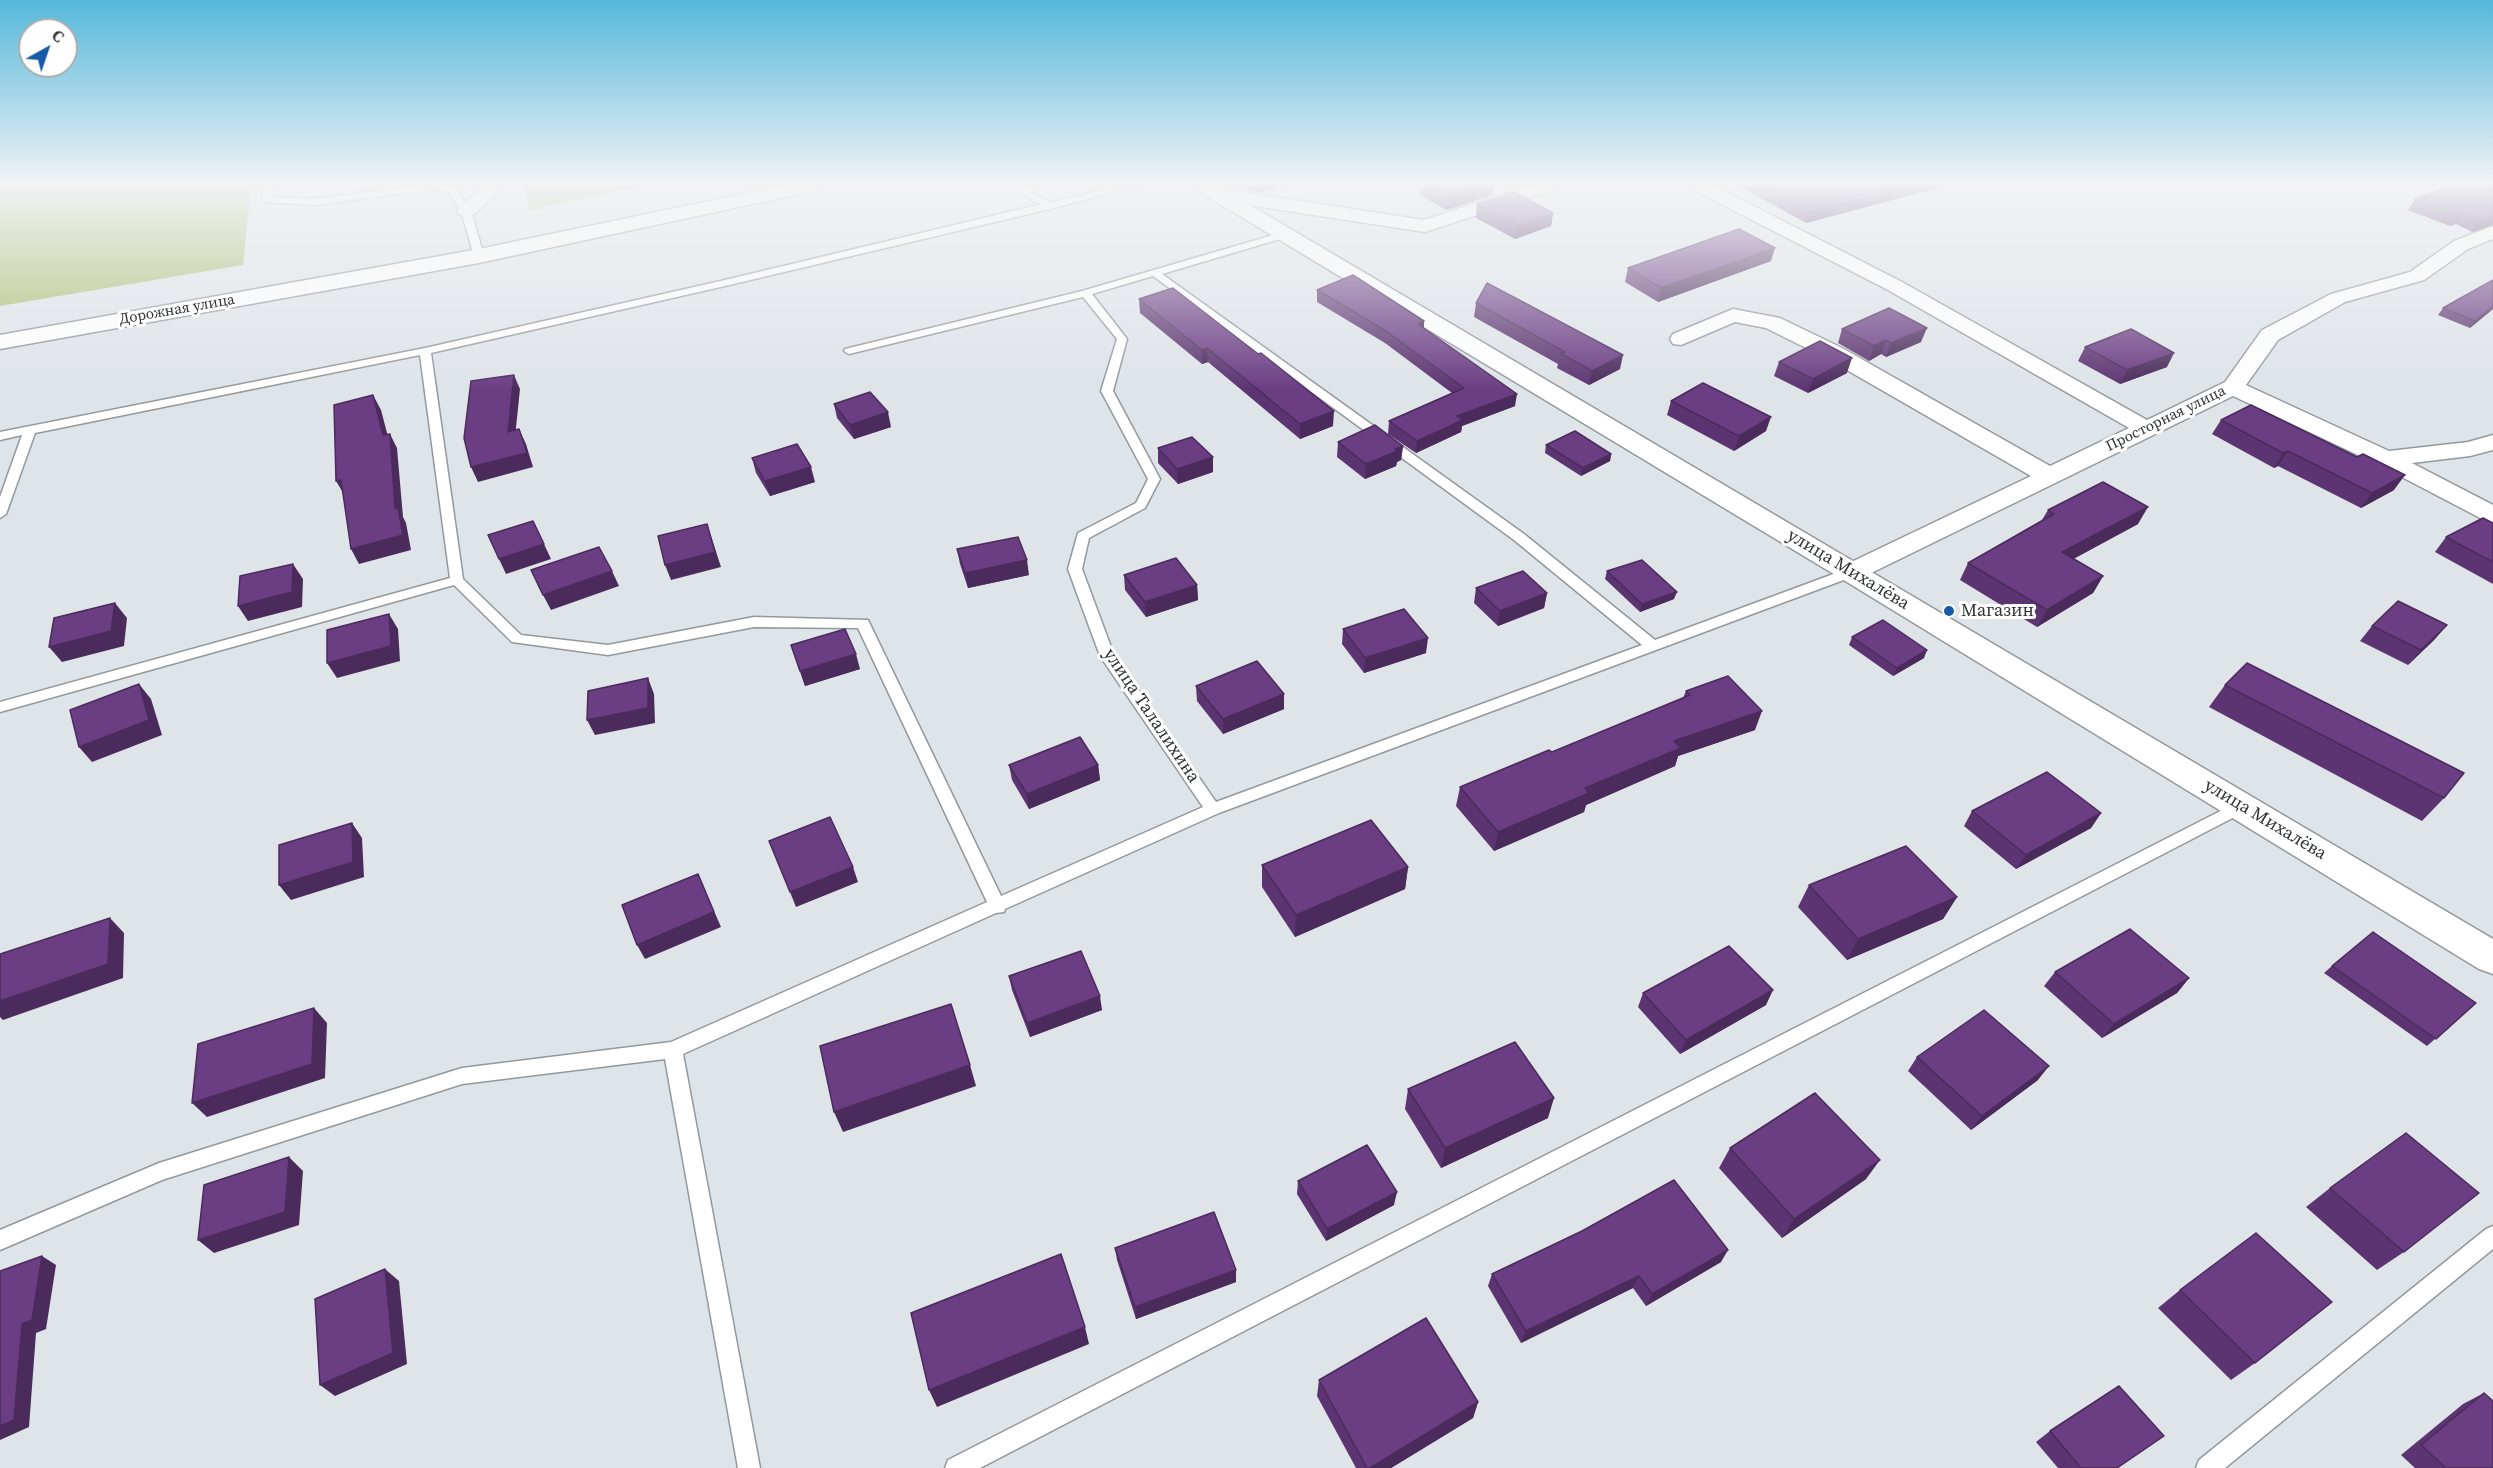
<!DOCTYPE html>
<html>
<head>
<meta charset="utf-8">
<style>
	body { margin:0 }
	#map { position:relative; width:2493px; height:1468px; overflow:hidden; background:#dfe4e9; font-family:"Source Serif 4",serif }
	canvas { display:block }
	.north { position:absolute; left:18px; top:18px; width:60px; height:60px; box-sizing:border-box; background:#fff; border:2px solid #acadae; border-radius:50%; rotate:40deg; font-size:16px; font-weight:700; line-height:24px; text-align:center; color:#303234 }
	.north::after { content:''; display:block; margin:auto; width:21px; height:27px; background:#185aaa; clip-path:polygon(50% 0,100% 100%,50% 72%,0 100%) }
</style>
</head>
<body>
<div id="map">
<canvas width="2493" height="1468"></canvas>
<div class="north">С</div>
</div>
<script>
const ctx = document.querySelector('canvas').getContext('2d');
ctx.lineJoin = 'round';
function paint(path, color) { ctx.fillStyle = color; ctx.fill(path, 'evenodd'); }
const poly = rows => new Path2D(rows.map(r => 'M' + r).join(''));
function strokePath(path, color, width, dash) { ctx.strokeStyle = color; ctx.lineWidth = width; ctx.lineCap = dash ? 'butt' : 'round'; ctx.setLineDash(dash || []); ctx.stroke(path); }
function write(font, color, halo, rows, align = 'center') {
  ctx.font = font + ' "Source Serif 4",serif'; ctx.lineWidth = 6; ctx.setLineDash([]); ctx.textBaseline = 'middle'; ctx.strokeStyle = halo; ctx.fillStyle = color; for (const [text, x, y, turn = 0] of rows) {
    ctx.save(); ctx.translate(x, y); ctx.rotate((+turn || 0) * Math.PI / 180); ctx.textAlign = isNaN(turn) ? turn : align; if (halo) ctx.strokeText(text, 0, 0); ctx.fillText(text, 0, 0); ctx.restore();
  }
}
const green = poly([
	[0,185,251,185,243,265,0,306],
	[523,185,647,185,530,210]
]);
const service = poly([
	[262,185,272,185,271,197,315,199,412,186,454,185,471,211,484,256,479,259,474,256,461,211,449,192,433,190,412,192,315,205,263,202,262,185],
	[1027,185,1037,185,1032,191,1039,197,1053,202,1123,185,1139,185,1054,208,725,286,431,353,463,579,521,635,608,645,754,617,868,620,1001,896,1203,807,1100,656,1068,569,1078,533,1136,503,1148,479,1101,391,1117,339,1083,297,849,354,844,351,845,349,1082,291,1287,231,1290,232,1290,236,1162,274,1524,534,1655,640,1847,569,1857,569,1859,572,1857,575,1219,813,1005,909,1004,912,996,913,683,1054,760,1468,738,1468,665,1059,462,1084,162,1180,0,1250,0,1230,159,1163,462,1068,671,1042,987,902,858,628,754,627,608,655,512,642,454,585,0,712,0,702,450,578,420,355,35,433,6,514,0,518,0,497,22,435,0,440,0,432,425,348,725,280,1042,204,1033,201,1024,193,1022,191,1027,185],
	[1153,276,1514,540,1642,645,1216,802,1114,655,1082,569,1089,538,1145,508,1160,479,1113,391,1127,339,1092,294,1153,276],
	[2242,800,2248,802,2250,806,2248,810,980,1468,945,1468,948,1460,2242,800],
	[2493,1226,2493,1249,2225,1468,2196,1468,2199,1460,2486,1229,2493,1226]
]);
const minor = poly([
	[486,185,506,185,473,215,459,215,457,211,459,207,486,185],
	[1531,185,1558,185,1556,189,1425,232,1222,201,1215,199,1213,195,1215,191,1222,189,1424,220,1531,185],
	[1690,185,1713,185,1902,282,2147,420,2225,382,2262,330,2331,294,2410,272,2454,241,2493,226,2493,239,2468,249,2424,280,2345,302,2278,340,2246,385,2389,451,2468,442,2493,435,2493,450,2470,456,2412,463,2493,505,2493,523,2484,520,2377,464,2233,396,1861,578,1852,580,1843,578,1839,572,1843,566,2031,476,1826,358,1766,328,1735,322,1681,345,1673,344,1670,339,1673,334,1733,309,1780,318,1842,348,2050,466,2129,428,1888,290,1692,189,1690,185]
]);
const tertiary = poly([
	[1192,185,1216,185,2493,939,2493,974,2479,969,1842,579,1195,189,1192,185]
]);
const trunk = poly([
	[786,185,823,185,820,189,813,191,479,263,0,349,0,335,479,249,786,185]
]);
const wall = poly([
	[1244,185,1287,185,1287,186,1259,192,1251,191],
	[1421,185,1494,185,1493,195,1446,210,1420,195],
	[1737,185,1959,185,1953,187,1949,185,1806,223],
	[2493,185,2493,225,2472,232,2456,224,2450,226,2408,210,2415,199],
	[1477,204,1553,213,1551,226,1515,239,1476,218],
	[1771,261,1658,302,1625,282,1628,268],
	[1317,290,1424,321,1424,328,1515,406,1462,426,1461,432,1416,453,1388,434,1389,421,1452,393,1385,343,1317,302],
	[1139,299,1258,354,1333,426,1300,439,1208,362,1202,364,1140,313],
	[1476,303,1620,369,1589,385,1557,368,1558,364,1474,317],
	[2443,308,2493,309,2470,328,2438,315],
	[1842,329,1921,342,1886,357,1881,354,1869,361,1838,343],
	[2085,347,2167,367,2120,384,2078,361],
	[1779,362,1847,373,1808,393,1774,376],
	[1671,401,1766,431,1734,451,1667,415],
	[834,404,891,427,854,439,837,418],
	[2221,420,2394,490,2361,508,2278,466,2274,468,2212,434],
	[1338,442,1403,446,1401,460,1397,462,1396,466,1365,479,1337,457],
	[1546,445,1611,454,1610,461,1581,476,1545,453],
	[1158,448,1213,472,1178,484,1158,463],
	[752,458,815,482,770,496,756,473],
	[2048,510,2138,524,2073,559,2103,576,2093,593,2037,627,1960,580,1968,563,2042,520],
	[2493,523,2493,584,2435,552,2446,537],
	[957,549,1029,575,968,588,960,564],
	[1607,571,1674,599,1640,612,1605,579],
	[1124,575,1197,585,1198,600,1146,617,1125,590],
	[1476,588,1547,593,1544,608,1498,626,1474,603],
	[2447,625,2434,640,2408,665,2360,641,2372,626],
	[1343,629,1426,653,1364,673,1342,644],
	[1852,637,1924,658,1893,676,1849,645],
	[791,645,860,669,805,686],
	[2225,685,2444,798,2422,821,2209,707],
	[1196,686,1284,694,1284,709,1223,734,1197,701],
	[1686,691,1755,730,1678,756,1675,766,1586,805,1584,812,1494,851,1456,806,1460,787,1552,752,1683,698],
	[1009,765,1098,765,1100,780,1029,809,1012,780],
	[1972,811,2101,813,2091,828,2016,869,1964,826],
	[1262,865,1408,867,1405,889,1295,937,1262,887],
	[1809,885,1957,897,1943,919,1847,960,1798,907],
	[2332,966,2476,1003,2427,1046,2324,973],
	[2055,972,2189,978,2177,993,2102,1038,2044,986],
	[1009,976,1102,1010,1030,1037,1012,990],
	[1643,993,1766,1005,1680,1054,1638,1007],
	[1917,1057,2038,1080,1971,1130,1908,1071],
	[1408,1089,1548,1118,1441,1168,1405,1109],
	[1730,1148,1866,1179,1782,1238,1719,1168],
	[1298,1181,1394,1205,1326,1241,1297,1194],
	[2330,1188,2404,1252,2377,1270,2306,1207],
	[1115,1248,1236,1270,1236,1282,1136,1319,1117,1260],
	[1721,1262,1646,1306,1633,1288,1521,1343,1488,1286,1492,1274],
	[2180,1290,2255,1363,2231,1380,2158,1308],
	[1319,1380,1478,1402,1473,1418,1391,1468,1356,1468,1317,1396],
	[2484,1393,2493,1468,2415,1468,2401,1455,2463,1404],
	[2050,1431,2117,1468,2058,1468,2036,1442]
]);
const shadedWall = poly([
	[1259,185,1287,185,1287,186,1259,192],
	[1485,185,1494,185,1493,195,1446,210,1448,197],
	[1913,185,1949,185,1806,223,1810,212],
	[1553,213,1551,226,1515,239,1517,226],
	[2463,213,2456,224,2450,226,2457,216],
	[2493,216,2493,225,2472,232,2480,221],
	[1775,248,1771,261,1658,302,1661,288],
	[2493,306,2493,309,2470,328,2475,321],
	[1424,321,1423,333,1418,324],
	[1927,328,1921,342,1886,357,1891,343],
	[1886,340,1881,354,1869,361,1874,346],
	[1207,348,1208,362,1202,364,1202,350],
	[2174,353,2167,367,2120,384,2127,370],
	[1623,355,1620,369,1589,385,1592,371],
	[1852,358,1847,373,1808,393,1813,379],
	[514,375,520,389,514,447,508,432],
	[1517,394,1515,406,1462,426,1461,432,1416,453,1417,441,1457,416],
	[373,395,381,410,391,448,390,434,397,448,403,517,406,523,411,550,359,564,351,549,383,435],
	[1334,411,1333,426,1300,439,1300,424],
	[888,412,891,427,854,439,850,425],
	[1771,417,1766,431,1734,451,1739,436],
	[519,429,526,444,533,467,478,482,471,467],
	[1403,446,1401,460,1397,462,1396,466,1365,479,1366,464],
	[2288,451,2278,466,2274,468,2283,453],
	[1611,454,1610,461,1581,476,1583,468],
	[1213,457,1213,472,1178,484,1177,469],
	[811,467,815,482,770,496,765,481],
	[2405,475,2394,490,2361,508,2372,493],
	[341,480,345,496,336,481],
	[2148,507,2138,524,2053,570,2062,552],
	[707,524,721,567,671,580,665,565],
	[544,544,551,559,506,574,499,559],
	[1027,560,1029,575,968,588,965,573],
	[293,564,303,579,302,607,248,621,238,606],
	[612,571,619,586,551,610,543,595],
	[2103,576,2093,593,2037,627,2047,610],
	[1197,585,1198,600,1146,617,1145,602],
	[1677,592,1674,599,1640,612,1642,604],
	[1547,593,1544,608,1498,626,1500,611],
	[115,603,127,618,124,646,62,662,49,647],
	[389,614,398,629,400,661,337,678,327,663],
	[2447,625,2434,640,2408,665,2421,650],
	[1428,638,1426,653,1364,673,1365,658],
	[1927,650,1924,658,1893,676,1897,668],
	[856,654,860,669,805,686,800,671],
	[648,678,654,694,655,723,595,735,587,720],
	[139,684,151,699,162,735,92,762,79,747],
	[1284,694,1284,709,1223,734,1223,719],
	[1762,711,1755,730,1678,756,1675,766,1586,805,1584,812,1494,851,1498,832,1674,741],
	[1098,765,1100,780,1029,809,1027,794],
	[2101,813,2091,828,2016,869,2026,855],
	[352,823,362,838,364,877,291,900,279,885],
	[853,867,858,882,796,907,790,892],
	[1408,867,1405,889,1295,937,1296,915],
	[698,874,721,927,645,959,637,945],
	[1957,897,1943,919,1847,960,1858,939],
	[110,918,124,933,123,978,3,1020,0,1017,0,1001],
	[2189,978,2177,993,2102,1038,2114,1024],
	[1773,990,1766,1005,1680,1054,1686,1040],
	[1100,996,1102,1010,1030,1037,1027,1023],
	[314,1008,327,1023,325,1078,207,1117,192,1103],
	[970,1065,976,1086,843,1132,834,1112],
	[2049,1066,2038,1080,1971,1130,1982,1116],
	[1554,1098,1548,1118,1441,1168,1445,1148],
	[289,1157,303,1171,299,1225,214,1253,198,1240],
	[1880,1160,1866,1179,1782,1238,1794,1219],
	[1397,1192,1394,1205,1326,1241,1327,1229],
	[1728,1250,1721,1262,1646,1306,1652,1294],
	[42,1256,56,1265,46,1329,36,1333,29,1427,0,1440,0,1426,22,1324],
	[385,1269,399,1281,407,1364,335,1396,320,1385],
	[1236,1270,1236,1282,1136,1319,1135,1307],
	[1639,1276,1633,1288,1521,1343,1526,1331],
	[1085,1327,1089,1344,937,1407,929,1390],
	[1478,1402,1473,1418,1391,1468,1370,1468]
]);
const building = poly([
	[1426,185,1485,185,1448,197,1426,185],
	[1759,185,1913,185,1810,212,1759,185],
	[2454,185,2493,185,2493,216,2480,221,2463,213,2457,216,2415,199,2454,185],
	[1514,192,1553,213,1517,226,1477,204,1514,192],
	[1739,229,1775,248,1661,288,1628,268,1739,229],
	[1353,275,1424,321,1418,324,1517,394,1457,416,1463,420,1417,441,1389,421,1464,388,1386,331,1317,290,1353,275],
	[2493,280,2493,306,2475,321,2443,308,2493,280],
	[1487,283,1623,355,1592,371,1560,353,1565,352,1476,303,1487,283],
	[1173,288,1258,354,1261,353,1334,411,1300,424,1207,348,1202,350,1139,299,1173,288],
	[1889,308,1927,328,1891,343,1886,340,1874,346,1842,329,1889,308],
	[2131,329,2174,353,2127,370,2085,347,2131,329],
	[1820,341,1852,358,1813,379,1779,362,1820,341],
	[514,375,508,432,519,429,527,453,471,467,464,438,471,381,514,375],
	[1703,383,1771,417,1739,436,1671,401,1703,383],
	[870,392,888,412,850,425,834,404,870,392],
	[373,395,383,435,390,434,395,508,398,508,403,535,351,549,341,480,336,481,334,405,373,395],
	[2251,405,2357,457,2363,454,2405,475,2372,493,2288,451,2283,453,2221,420,2251,405],
	[1375,425,1403,446,1395,449,1398,451,1366,464,1338,442,1375,425],
	[1575,431,1611,454,1583,468,1546,445,1575,431],
	[1192,437,1213,457,1177,469,1158,448,1192,437],
	[797,444,811,467,765,481,752,458,797,444],
	[2103,482,2148,507,2062,552,2103,576,2047,610,1968,563,2054,514,2048,510,2103,482],
	[2483,518,2493,523,2493,562,2446,537,2483,518],
	[533,521,544,544,499,559,488,535,533,521],
	[707,524,715,552,665,565,658,536,707,524],
	[1018,537,1027,560,965,573,957,549,1018,537],
	[599,547,612,571,543,595,531,570,599,547],
	[1176,558,1197,585,1145,602,1124,575,1176,558],
	[1642,560,1677,592,1642,604,1607,571,1642,560],
	[293,564,292,592,238,606,240,576,293,564],
	[1523,571,1547,593,1500,611,1476,588,1523,571],
	[2398,601,2447,625,2421,650,2372,626,2398,601],
	[115,603,111,631,49,647,54,618,115,603],
	[1404,609,1428,638,1365,658,1343,629,1404,609],
	[389,614,391,646,327,663,327,630,389,614],
	[1883,620,1927,650,1897,668,1852,637,1883,620],
	[845,629,856,654,800,671,791,645,845,629],
	[1257,661,1284,694,1223,719,1196,686,1257,661],
	[2247,663,2464,773,2444,798,2225,685,2247,663],
	[1728,676,1762,711,1674,741,1681,748,1585,788,1589,793,1498,832,1460,787,1549,750,1552,752,1690,695,1686,691,1728,676],
	[648,678,648,708,587,720,588,691,648,678],
	[139,684,149,720,79,747,70,710,139,684],
	[1080,737,1098,765,1027,794,1009,765,1080,737],
	[2047,772,2101,813,2026,855,1972,811,2047,772],
	[830,817,853,867,790,892,769,841,830,817],
	[1371,820,1408,867,1296,915,1262,865,1371,820],
	[352,823,353,862,279,885,279,845,352,823],
	[1906,846,1957,897,1858,939,1809,885,1906,846],
	[698,874,714,912,637,945,622,905,698,874],
	[110,918,108,964,0,1001,0,954,110,918],
	[2130,929,2189,978,2114,1024,2055,972,2130,929],
	[2373,932,2476,1003,2436,1039,2332,966,2373,932],
	[1729,946,1773,990,1686,1040,1643,993,1729,946],
	[1081,951,1100,996,1027,1023,1009,976,1081,951],
	[951,1004,970,1065,834,1112,820,1046,951,1004],
	[314,1008,312,1064,192,1103,198,1044,314,1008],
	[1984,1010,2049,1066,1982,1116,1917,1057,1984,1010],
	[1515,1042,1554,1098,1445,1148,1408,1089,1515,1042],
	[1815,1093,1880,1160,1794,1219,1730,1148,1815,1093],
	[2406,1133,2479,1193,2404,1252,2330,1188,2406,1133],
	[1367,1145,1397,1192,1327,1229,1298,1181,1367,1145],
	[289,1157,285,1212,198,1240,204,1185,289,1157],
	[1674,1180,1728,1250,1652,1294,1639,1276,1526,1331,1492,1274,1582,1231,1674,1180],
	[1214,1212,1236,1270,1135,1307,1115,1248,1214,1212],
	[2256,1233,2332,1302,2255,1363,2180,1290,2256,1233],
	[1061,1254,1085,1327,929,1390,911,1313,1061,1254],
	[42,1256,32,1320,22,1324,14,1420,0,1426,0,1271,42,1256],
	[385,1269,393,1353,320,1385,315,1299,385,1269],
	[1426,1318,1478,1402,1370,1468,1367,1468,1319,1380,1426,1318],
	[2119,1386,2164,1436,2117,1468,2081,1468,2050,1431,2119,1386],
	[2484,1393,2493,1401,2493,1468,2446,1468,2421,1445,2484,1393]
]);
const markers = [
	[1949,611,6,"#185aaa"]
];
const farStreetnames = [
	["Дорожная улица",177,310,-10],
	["Просторная улица",2166,419,-26]
];
const streetNames = [
	["улица Михалёва",1848,570,31],
	["улица Талалихина",1151,716,56],
	["улица Михалёва",2265,820,31]
];
const poiNames = [
	["Магазин",1961,611]
];
paint(green, '#aabc6f');
strokePath(service, '#93989d', 3);
strokePath(minor, '#93989d', 3);
strokePath(tertiary, '#93989d', 3);
strokePath(trunk, '#93989d', 3);
paint(service, '#fff');
paint(minor, '#fff');
paint(tertiary, '#fff');
paint(trunk, '#fff');
paint(wall, '#5c3471');
paint(shadedWall, '#4b2b5c');
paint(building, '#6b3d83');
strokePath(building, '#4b2b5c', 1.5);
const sky = ctx.createLinearGradient(0, 0, 0, 390);
sky.addColorStop(0, '#55b8db');
sky.addColorStop(0.47, '#f1f3f5');
sky.addColorStop(1, '#f1f3f500');
ctx.fillStyle = sky;
ctx.fillRect(0, 0, 2493, 390);
for (const [x, y, r, color] of markers) { const dot = new Path2D(); dot.arc(x, y, r, 0, 2 * Math.PI); ctx.fillStyle = color; ctx.fill(dot); strokePath(dot, '#fff', 2); }
write('15px', '#303234', '#fff', farStreetnames);
write('18px', '#303234', '#fff', streetNames);
write('18px', '#303234', '#fff', poiNames, 'left');
</script>
</body>
</html>
